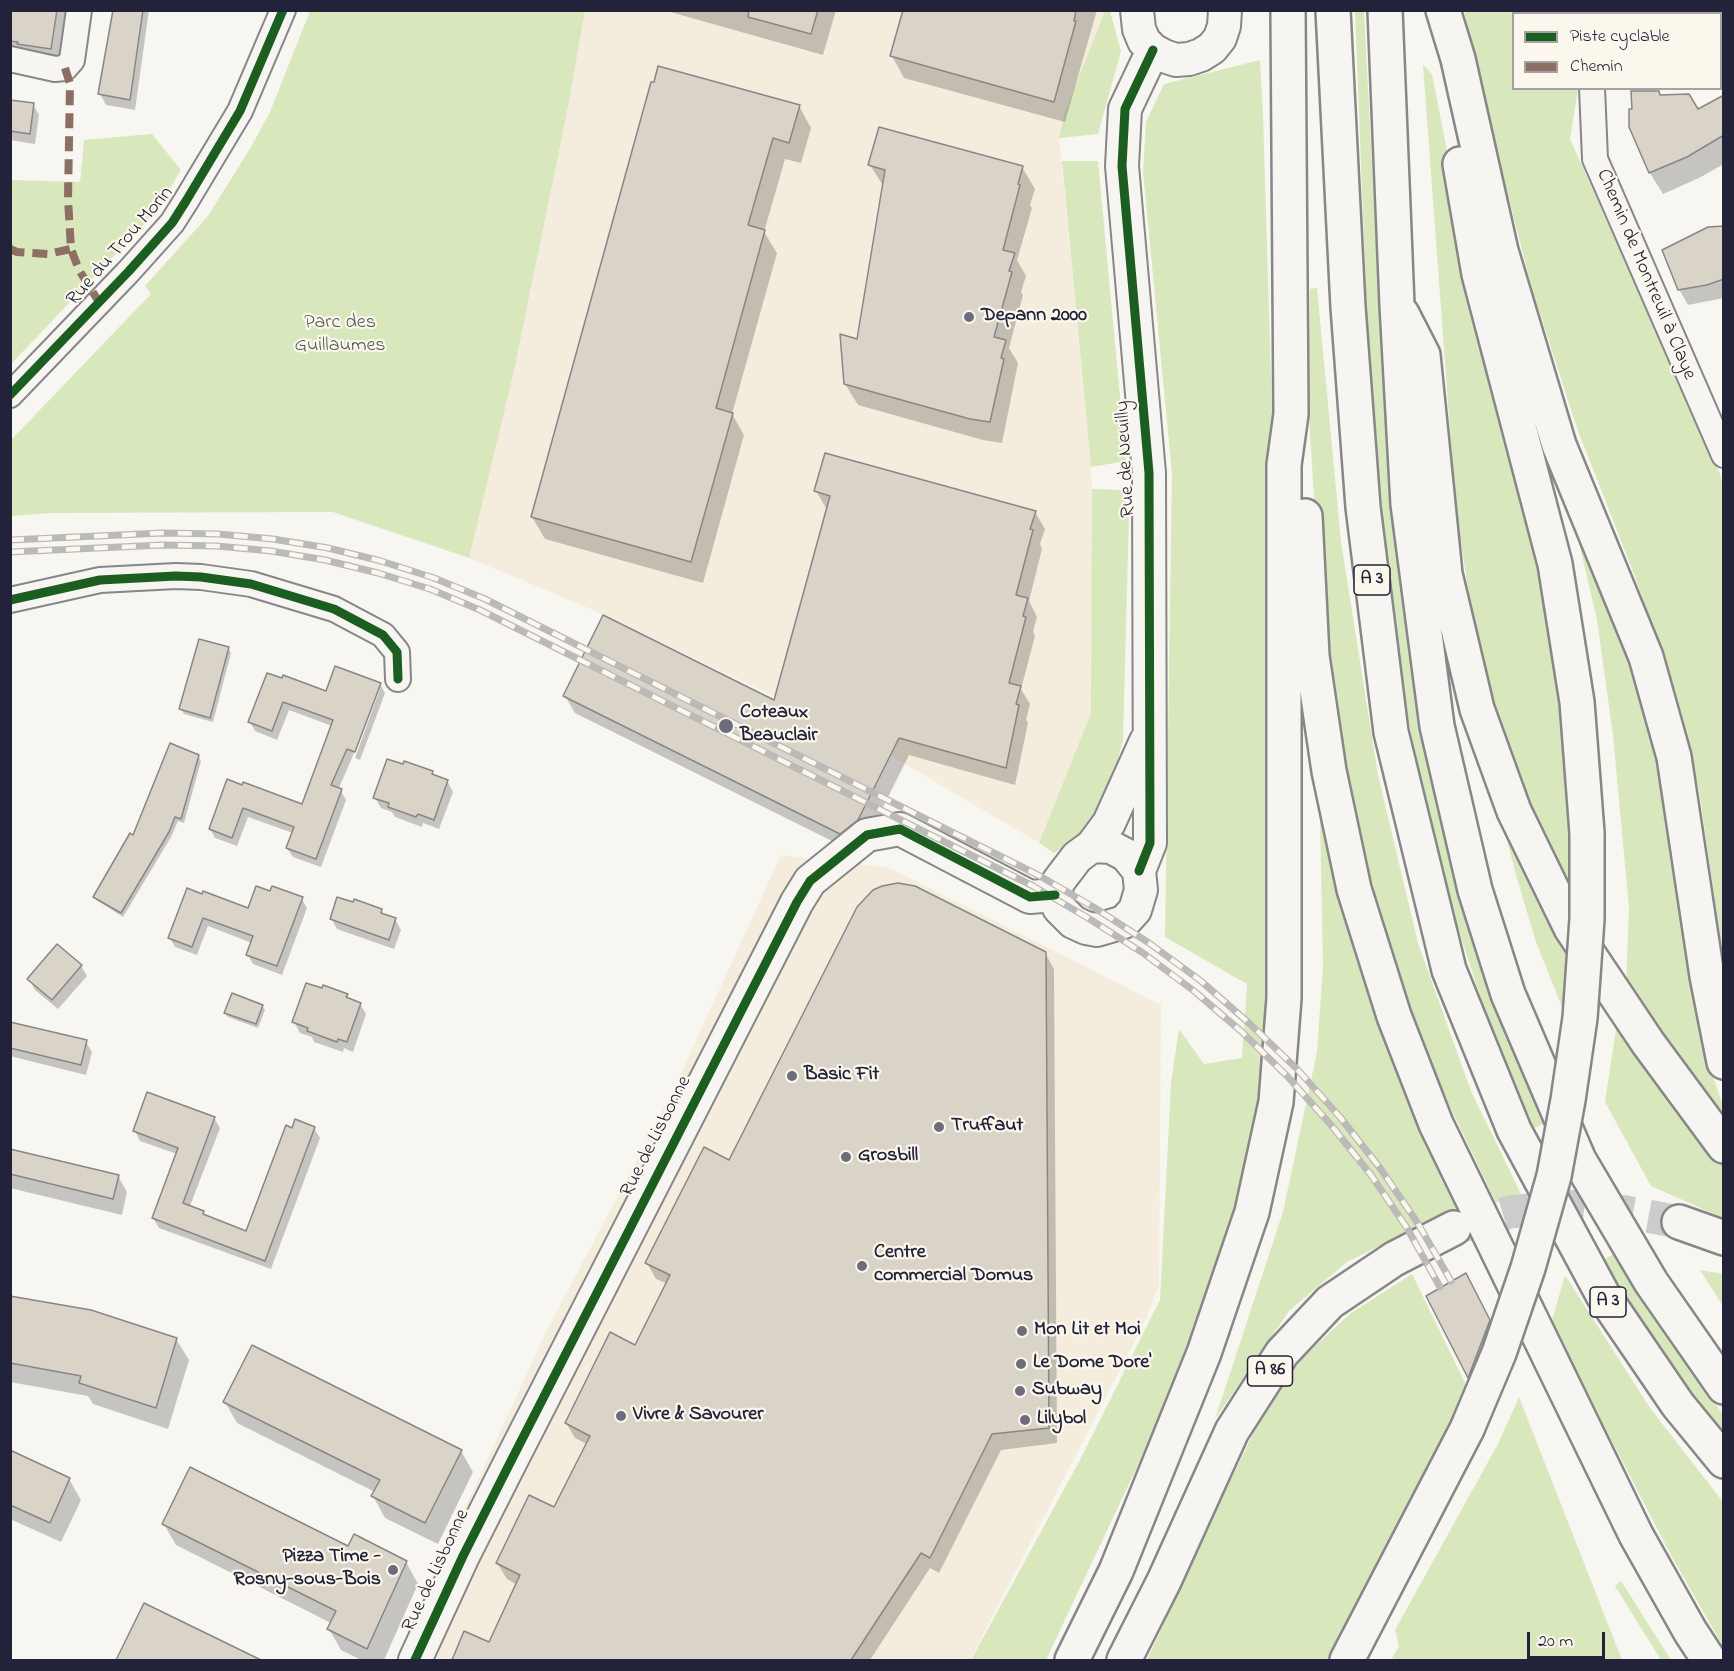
<!DOCTYPE html>
<html>
<head>
<meta charset="utf-8">
<style>
	body { margin:0 }
	#map { position:relative; width:1734px; height:1671px; overflow:hidden; background:#f8f6f0; font-family:"Indie Flower",sans-serif }
	canvas { display:block }
	.frame { position:absolute; inset:0; border:12px solid #22223b; pointer-events:none }
	.legend { position:absolute; left:1512px; top:12px; width:210px; height:78px; box-sizing:border-box; background:#fbf7ec; border:2px solid #a4a2a5; margin:0; padding:8px 10px; list-style:none; font-size:18px; color:#22223b }
	.legend li { display:flex; align-items:center; gap:12px; height:30px }
	.legend b { width:30px; border:2px solid #a4a2a5 }
	.scale { position:absolute; left:1527px; top:1632px; width:78px; height:27px; box-sizing:border-box; border:3px solid #22223b; border-top:0; padding-left:8px; font-size:18px; line-height:21px; white-space:nowrap; color:#22223b; -webkit-text-stroke:4px #fbf7ec; paint-order:stroke }
</style>
</head>
<body>
<div id="map">
<canvas width="1734" height="1671"></canvas>
<div class="frame"></div>
<ul class="legend">
<li><b style="height:8px;background:#1b5e20"></b>Piste cyclable</li>
<li><b style="height:8px;background:#8d6e63"></b>Chemin</li>
</ul>
<div class="scale">20 m</div>
</div>
<script>
const ctx = document.querySelector('canvas').getContext('2d');
ctx.lineJoin = 'round';
function paint(path, color) { ctx.fillStyle = color; ctx.fill(path, 'evenodd'); }
const poly = rows => new Path2D(rows.map(r => 'M' + r).join(''));
function strokePath(path, color, width, dash) { ctx.strokeStyle = color; ctx.lineWidth = width; ctx.lineCap = dash ? 'butt' : 'round'; ctx.setLineDash(dash || []); ctx.stroke(path); }
function write(font, color, halo, rows, align = 'center') {
  ctx.font = font + ' "Indie Flower",sans-serif'; ctx.lineWidth = 4.5; ctx.setLineDash([]); ctx.textBaseline = 'middle'; ctx.strokeStyle = halo; ctx.fillStyle = color; for (const [text, x, y, turn = 0] of rows) {
    ctx.save(); ctx.translate(x, y); ctx.rotate((+turn || 0) * Math.PI / 180); ctx.textAlign = isNaN(turn) ? turn : align; if (halo) ctx.strokeText(text, 0, 0); ctx.fillText(text, 0, 0); ctx.restore();
  }
}
const built = poly([
	[585,11,1105,11,1064,114,1059,138,1091,467,1093,509,1091,713,1039,843,856,735,586,607,469,558,567,112],
	[781,855,890,868,1161,1005,1159,1284,1146,1319,970,1660,395,1660,547,1330,672,1093]
]);
const green = poly([
	[310,11,585,11,567,112,513,375,469,558,333,512,51,513,11,516,11,440,151,294,145,286,208,216,251,147,270,112],
	[1105,11,1110,11,1121,51,1098,134,1059,138,1064,114],
	[1355,11,1364,11,1385,413,1393,524,1422,739,1457,888,1478,956,1511,1048,1546,1123,1534,1128,1484,1008,1440,872,1405,703,1384,531,1368,341],
	[1464,11,1590,11,1590,14,1514,14,1514,88,1578,89,1570,139,1720,474,1723,486,1723,957,1699,790,1675,691,1636,579,1578,431,1532,289,1482,93],
	[1260,60,1263,116,1273,445,1275,1018,1252,1169,1199,1324,1152,1435,1046,1660,971,1660,1080,1460,1160,1300,1171,1083,1179,1029,1204,1064,1242,1058,1247,984,1165,937,1172,474,1143,172,1146,122,1164,84],
	[1423,65,1432,74,1478,310,1544,565,1569,698,1574,903,1547,847,1503,736,1471,607,1456,511],
	[152,134,181,170,156,212,11,364,11,180,80,182,84,140],
	[1062,161,1098,161,1126,461,1091,467],
	[1317,288,1341,542,1378,775,1418,943,1471,1091,1521,1194,1496,1203,1424,1052,1375,898,1350,792,1318,563,1309,416,1310,289],
	[1092,489,1122,490,1129,514,1123,740,1107,801,1091,829,1054,853,1039,843,1091,713],
	[1567,491,1640,670,1664,779,1709,1064,1723,1106,1723,1121,1626,988,1629,908,1613,735,1597,620],
	[1494,792,1574,950,1570,1027,1536,942,1518,882],
	[1320,816,1339,894,1382,1034,1456,1208,1347,1262,1289,1311,1215,1419,1283,1212,1317,1052,1323,966],
	[1618,1016,1723,1159,1723,1218,1651,1186,1605,1102],
	[1614,1254,1657,1323,1703,1388,1723,1414,1723,1435,1670,1364,1603,1260],
	[1700,1270,1723,1274,1723,1306],
	[1412,1274,1469,1391,1334,1660,1147,1660,1220,1502,1266,1407,1302,1358,1351,1313],
	[1565,1275,1650,1408,1723,1502,1723,1646,1673,1559,1551,1324],
	[1519,1397,1622,1660,1391,1660,1399,1646,1395,1630,1498,1444],
	[1621,1581,1671,1660,1661,1660,1615,1586]
]);
const shadow = poly([
	[12,10,71,10,62,69,20,60,10,45],
	[114,10,149,10,135,110,106,105,100,94],
	[663,10,836,10,823,55],
	[923,10,1097,10,1065,122,904,78,892,56],
	[652,83,799,106,811,128,801,163,785,159,764,232,777,253,732,414,744,435,703,583,545,539,532,517],
	[1658,92,1661,96,1698,111,1724,97,1724,164,1699,178,1663,194,1650,173,1631,127],
	[10,102,33,104,39,115,35,144,10,140],
	[870,165,1022,167,1035,189,1030,205,1032,208,1017,260,1026,276,1021,292,1023,295,1009,348,1018,363,1002,443,983,440,858,405,845,384,858,341,884,187],
	[1724,228,1724,298,1688,305,1679,289],
	[816,491,1035,512,1045,529,1040,544,1042,549,1029,601,1037,617,1033,632,1035,636,1021,689,1030,704,1026,720,1028,723,1015,785,909,755,868,837,850,850,575,713,565,696,775,702,828,509,826,508],
	[228,648,231,653,213,722,184,714,181,709],
	[268,675,327,693,380,684,385,693,360,760,355,758,380,689,377,689,352,758,338,790,341,791,346,800,321,867,293,857,287,848,293,833,248,817,237,846,215,838,210,829,228,781,303,806,332,726,289,710,277,740,255,731,250,722],
	[198,756,201,761,184,823,178,821,171,837,123,917,98,901,95,897,134,837],
	[404,766,432,773,435,777,447,781,453,792,439,829,423,823,422,827,395,817,392,812,381,808,375,798],
	[202,896,249,910,302,899,307,908,282,975,253,964,248,955,252,943,208,926,197,955,175,947,170,938],
	[381,910,384,915,395,919,401,930,394,949,337,929,331,918],
	[1045,953,1054,969,1057,1443,1001,1450,939,1573,930,1568,870,1660,454,1660,465,1633,490,1644,517,1585,507,1579,497,1563,555,1509,587,1444,575,1438,566,1423,636,1347,668,1284,656,1279,647,1263,730,1162],
	[81,966,87,976,58,1009,35,990,29,979],
	[347,995,349,1000,360,1004,366,1014,353,1052,344,1048,343,1052,314,1042,312,1037,300,1033,294,1022],
	[262,1006,265,1010,258,1028,228,1017,225,1013],
	[10,1023,86,1042,92,1052,86,1075,10,1056],
	[214,1118,220,1128,190,1206,203,1213,205,1217,247,1233,293,1130,314,1128,320,1138,271,1269,159,1228,153,1218,177,1154,140,1141,135,1131],
	[10,1151,118,1176,127,1192,122,1215,10,1188],
	[1465,1275,1492,1326,1471,1380,1428,1296],
	[10,1297,176,1339,189,1360,168,1429,93,1404,88,1396,10,1382],
	[225,1402,461,1451,473,1472,438,1544,385,1518,373,1496,375,1492,237,1423],
	[10,1452,69,1479,81,1500,61,1542,10,1519],
	[164,1524,349,1548,406,1562,418,1584,384,1660,361,1660,341,1650,329,1629,331,1623,176,1545],
	[145,1605,257,1660,119,1660]
]);
const building = poly([
	[10,10,57,10,51,49,17,44,18,42,10,41,10,10],
	[113,10,143,10,130,100,98,94,113,10],
	[749,10,818,10,811,34,748,17,749,10],
	[903,10,1076,10,1074,21,1076,21,1054,102,890,56,903,10],
	[658,66,800,105,789,143,773,138,748,225,765,230,716,408,733,413,691,562,531,517,651,82,654,82,658,66],
	[1631,91,1659,91,1660,95,1689,94,1698,109,1724,95,1724,135,1687,157,1649,173,1629,127,1629,109,1632,109,1631,91],
	[10,100,34,103,30,134,10,131,10,100],
	[879,127,1023,166,1018,184,1020,185,1003,250,1015,253,1009,271,1012,272,994,337,1006,340,1001,358,1004,359,990,422,970,419,844,384,840,334,857,339,885,170,868,165,879,127],
	[1724,226,1724,279,1707,285,1678,290,1662,250,1708,227,1724,226],
	[825,453,1036,511,1030,529,1033,530,1016,595,1028,598,1023,616,1026,617,1009,683,1021,686,1016,704,1019,705,1006,768,899,738,858,820,840,834,563,696,603,615,774,700,830,496,814,491,825,453],
	[199,639,229,647,210,718,179,709,199,639],
	[335,666,381,683,355,752,347,749,331,785,342,789,316,859,286,848,294,827,243,808,232,838,209,829,227,779,242,785,243,782,302,804,333,720,283,702,272,731,248,722,267,673,282,678,283,675,326,691,335,666],
	[170,743,199,755,181,819,175,817,169,832,121,913,93,897,130,833,133,835,170,743],
	[387,759,403,764,404,761,433,771,432,774,448,780,434,820,418,814,416,817,388,807,389,803,373,798,387,759],
	[898,883,915,886,1046,952,1049,1428,992,1434,930,1558,921,1553,851,1660,452,1660,464,1631,489,1642,520,1575,496,1563,529,1495,554,1507,590,1436,565,1423,610,1332,635,1345,670,1275,645,1263,704,1147,729,1160,857,907,873,890,882,886,898,883],
	[256,886,270,891,272,886,303,897,277,966,246,955,253,936,203,918,192,947,168,938,187,888,202,894,203,891,248,908,256,886],
	[337,897,353,902,354,899,382,909,381,913,396,918,389,940,330,919,337,897],
	[57,944,82,965,52,1000,27,979,57,944],
	[306,983,322,988,323,985,348,994,346,997,361,1003,347,1042,338,1039,337,1042,307,1031,308,1028,292,1022,306,983],
	[232,993,263,1005,256,1024,224,1013,232,993],
	[10,1022,87,1040,81,1065,10,1048,10,1022],
	[147,1092,215,1117,183,1203,204,1211,203,1214,246,1231,286,1125,292,1128,295,1119,315,1127,265,1261,152,1218,178,1148,133,1131,147,1092],
	[10,1149,119,1175,113,1199,10,1174,10,1149],
	[1466,1273,1490,1320,1468,1378,1426,1296,1466,1273],
	[10,1296,91,1310,177,1338,156,1408,79,1383,81,1376,10,1363,10,1296],
	[252,1345,462,1450,425,1523,371,1496,380,1480,223,1402,252,1345],
	[10,1450,70,1478,50,1523,10,1505,10,1450],
	[190,1467,348,1546,354,1534,407,1561,367,1649,327,1629,336,1611,162,1524,190,1467],
	[144,1603,261,1660,116,1660,144,1603]
]);
const motorwayTunnel = poly([
	[1456,1228,1510,1212,1567,1206,1626,1212,1679,1222]
]);
const minor = poly([
	[1612,14,1613,10],
	[1720,57,1724,57],
	[10,59,55,69,65,68,72,60,79,10],
	[1592,88,1595,159,1724,455],
	[10,395,129,271,172,223,186,201,240,111,283,10],
	[10,600,100,580,176,576,201,577,251,584,334,609,383,635,397,652,398,679]
]);
const tertiary = poly([
	[1137,10,1139,29,1144,41,1153,50,1164,56,1176,60,1189,59,1201,55,1212,48,1220,38,1224,26,1225,10],
	[1092,846,1111,847,1126,855,1139,871,1141,890,1135,910,1124,922,1097,930,1086,928,1073,922,1059,908,1055,895,1058,882,1077,857,1092,846,1109,823,1146,741],
	[1139,871,1150,843,1149,473,1122,166,1125,109,1153,50],
	[415,1660,463,1556,512,1459,797,902,810,881,867,835,900,829,1030,897,1055,895]
]);
const motorway = poly([
	[1333,10,1348,307,1363,507,1391,732,1449,970,1514,1130,1603,1295,1678,1405,1724,1461],
	[1385,10,1397,305,1408,504,1437,726,1475,890,1508,994,1579,1160,1651,1282,1724,1387],
	[1443,10,1458,59,1501,251,1559,445,1646,657,1674,757,1707,976,1724,1062],
	[1460,164,1479,274,1555,564,1577,702,1587,833],
	[1402,314,1423,355,1445,574,1477,709,1514,811,1571,928,1648,1043,1724,1146],
	[1305,516,1312,656,1329,771,1354,889,1394,1016,1436,1124,1636,1535,1690,1631,1709,1660],
	[1679,1222,1724,1238],
	[1072,1660,1116,1571,1204,1353,1252,1212,1276,1102,1284,998,1284,465,1291,414,1288,10],
	[1124,1660,1164,1581,1232,1431,1282,1353,1330,1302,1394,1259,1454,1228],
	[1347,1660,1467,1429]
]);
const rail = poly([
	[10,540,163,533,218,534,273,539,328,548,381,561,434,578,485,599,1038,875,1095,908,1149,943,1201,981,1250,1024,1297,1069,1340,1117,1380,1168,1417,1222,1451,1281],
	[10,552,163,545,217,546,271,551,325,560,378,573,430,589,480,610,1033,886,1088,918,1143,953,1194,991,1242,1032,1288,1077,1331,1125,1371,1175,1407,1228,1440,1287]
]);
const motorwayBridge = poly([
	[1467,1429,1499,1353,1528,1268,1554,1176,1568,1100,1580,1018,1587,919,1587,833]
]);
const quiet = poly([
	[65,68,70,84,68,199,71,249,79,270,99,302],
	[10,249,17,252,48,254,71,249]
]);
const cycleway = poly([
	[10,395,129,271,172,223,186,201,240,111,283,10],
	[10,600,100,580,176,576,201,577,251,584,334,609,383,635,397,652,398,679],
	[1139,871,1150,843,1149,473,1122,166,1125,109,1153,50],
	[415,1660,463,1556,512,1459,797,902,810,881,867,835,900,829,1030,897,1055,895]
]);
const markers = [
	[969,317,6,"#6d6c7a"],
	[726,726,8,"#6d6c7a"],
	[792,1076,6,"#6d6c7a"],
	[939,1127,6,"#6d6c7a"],
	[846,1157,6,"#6d6c7a"],
	[862,1266,6,"#6d6c7a"],
	[1022,1331,6,"#6d6c7a"],
	[1021,1364,6,"#6d6c7a"],
	[1020,1391,6,"#6d6c7a"],
	[621,1416,6,"#6d6c7a"],
	[1025,1420,6,"#6d6c7a"],
	[393,1570,6,"#6d6c7a"]
];
const shields = [
	[1372,580,36],
	[1608,1302,36],
	[1270,1371,45]
];
const shieldNames = [
	["A 3",1372,580],
	["A 3",1608,1302],
	["A 86",1270,1371]
];
const streetNames = [
	["Rue du Trou Morin",121,247,-49],
	["Chemin de Montreuil à Claye",1645,275,67],
	["Rue de Neuilly",1127,459,-93],
	["Rue de Lisbonne",657,1137,-63],
	["Rue de Lisbonne",437,1571,-65]
];
const poiNames = [
	["Depann 2000",981,317],
	["Coteaux",740,714],
	["Beauclair",740,737],
	["Basic Fit",804,1076],
	["Truffaut",951,1127],
	["Grosbill",858,1157],
	["Centre",874,1254],
	["commercial Domus",874,1277],
	["Mon Lit et Moi",1034,1331],
	["Le Dome Dore'",1033,1364],
	["Subway",1032,1391],
	["Vivre & Savourer",633,1416],
	["Lilybol",1037,1420],
	["Pizza Time -",381,1558,"right"],
	["Rosny-sous-Bois",381,1581,"right"]
];
const parkNames = [
	["Parc des",340,324],
	["Guillaumes",340,347]
];
paint(built, '#f4edde');
paint(green, '#d8e7bc');
paint(shadow, '#0003');
paint(building, '#dad4c8');
strokePath(building, '#878688', 1.5);
strokePath(motorwayTunnel, '#cdcccc', 33, [33, 16]);
strokePath(minor, '#878688', 28);
strokePath(tertiary, '#878688', 36);
strokePath(motorway, '#878688', 38);
strokePath(minor, '#f6f5f1', 24);
strokePath(tertiary, '#f6f5f1', 32);
strokePath(motorway, '#f6f5f1', 33);
strokePath(rail, '#bcbab9', 7);
strokePath(rail, '#fbf7ec', 4.5, [14]);
strokePath(motorwayBridge, '#878688', 38, []);
strokePath(motorwayBridge, '#f6f5f1', 33);
strokePath(quiet, '#8d6e63', 8, [15, 8]);
strokePath(cycleway, '#1b5e20', 9);
for (const [x, y, r, color] of markers) { const dot = new Path2D(); dot.arc(x, y, r, 0, 2 * Math.PI); ctx.fillStyle = color; ctx.fill(dot); strokePath(dot, '#fbf7ec', 2); }
for (const [x, y, w] of shields) { const box = new Path2D(); box.roundRect(x - w / 2, y - 15, w, 30, 4.5); ctx.fillStyle = '#fbf7ec'; ctx.fill(box); strokePath(box, '#22223b', 1.5); }
write('bold 18px', '#22223b', null, shieldNames);
write('20px', '#22223b', '#fbf7ec', streetNames);
write('bold 20px', '#22223b', '#fbf7ec', poiNames, 'left');
write('20px', '#515a55', '#fbf7ec', parkNames);
</script>
</body>
</html>
